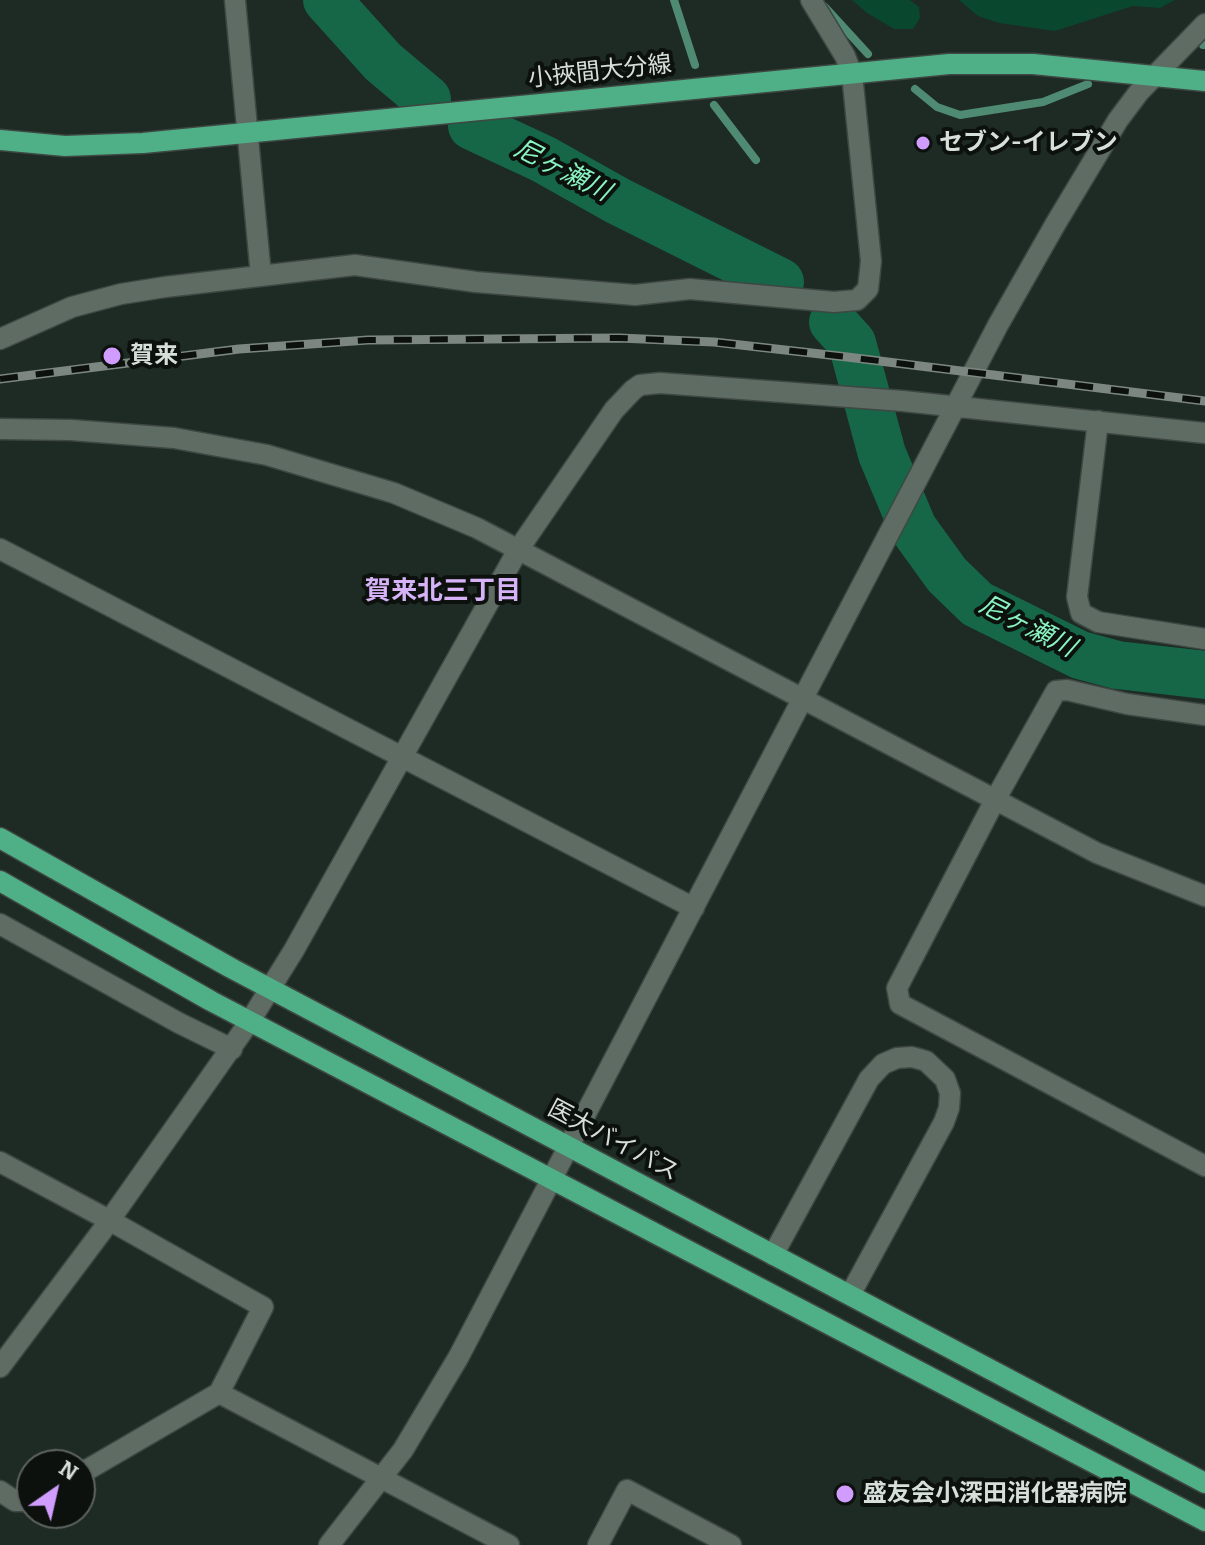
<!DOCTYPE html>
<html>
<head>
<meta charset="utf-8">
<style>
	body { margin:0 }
	#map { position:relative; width:1205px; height:1545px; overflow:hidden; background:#1e2a24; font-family:Bitter,serif }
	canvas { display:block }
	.north { position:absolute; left:16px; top:1449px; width:80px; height:80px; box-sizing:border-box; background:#0c110e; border:2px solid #5d6360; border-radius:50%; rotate:34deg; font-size:22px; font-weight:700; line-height:32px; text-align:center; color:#d7dfda }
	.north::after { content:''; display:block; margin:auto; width:28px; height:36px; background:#d09dfe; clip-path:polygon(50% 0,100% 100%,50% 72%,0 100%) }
</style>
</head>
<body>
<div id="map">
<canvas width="1205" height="1545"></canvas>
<div class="north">N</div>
</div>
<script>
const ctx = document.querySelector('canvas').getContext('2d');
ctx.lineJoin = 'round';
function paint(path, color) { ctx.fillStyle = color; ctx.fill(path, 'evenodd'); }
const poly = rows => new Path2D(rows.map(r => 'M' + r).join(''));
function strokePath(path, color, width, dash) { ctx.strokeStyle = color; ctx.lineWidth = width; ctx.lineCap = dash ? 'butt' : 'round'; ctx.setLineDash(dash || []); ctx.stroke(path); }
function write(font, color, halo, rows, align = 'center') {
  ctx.font = font + ' Bitter,"Noto Sans JP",serif'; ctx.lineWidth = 8; ctx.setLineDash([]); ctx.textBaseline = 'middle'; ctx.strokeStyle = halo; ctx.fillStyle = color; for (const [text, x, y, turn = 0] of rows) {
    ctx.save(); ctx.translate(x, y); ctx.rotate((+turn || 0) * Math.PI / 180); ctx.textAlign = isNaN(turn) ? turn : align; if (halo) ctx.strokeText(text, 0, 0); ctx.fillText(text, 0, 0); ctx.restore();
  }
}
const green = poly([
	[852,0,910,0,919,7,920,18,913,29,894,29,867,13],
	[959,0,1175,0,1160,8,1133,6,1055,31,999,23,978,16]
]);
const stream = poly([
	[674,0,695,65],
	[824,6,868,54],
	[1203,45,1205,45],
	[915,89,937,107,960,115,1043,102,1088,84],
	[714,105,756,160]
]);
const river = poly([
	[327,0,383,62,427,99],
	[472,126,543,159,618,201,780,282],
	[833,322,852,343,882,454,913,528,947,575,977,604,1080,655,1117,665,1205,675]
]);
const minor = poly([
	[235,0,261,276],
	[0,339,72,307,121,294,165,287,355,265,476,282,635,295,690,289,834,302,857,300,868,289,871,261,852,74,845,56,811,0],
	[1098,421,1077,597,1081,613,1098,622,1205,639],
	[0,429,71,430,174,438,267,455,394,493,477,528,1097,853,1205,896],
	[0,549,694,908],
	[1205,715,1127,704,1067,690,1056,691,995,800,897,988,900,1004,1205,1166],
	[0,924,179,1023,232,1049],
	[0,1162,109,1220,263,1307,219,1393,80,1474],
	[773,1255,869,1079,883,1064,897,1058,912,1057,926,1061,945,1079,950,1093,949,1108,944,1122,850,1295],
	[0,1367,102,1231,250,1021,294,950,518,550,614,410,633,390,640,385,660,383,903,401,1205,433],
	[219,1393,509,1545],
	[0,1491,15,1501,32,1501],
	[329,1545,403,1450,458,1358,998,325,1056,223,1118,120,1139,92,1205,24],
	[598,1545,627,1490,731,1545]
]);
const major = poly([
	[0,140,65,146,143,143,949,64,1033,64,1205,81],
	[0,838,231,968,1205,1483],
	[0,881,211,1001,1205,1521]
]);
const rail = poly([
	[0,379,239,349,368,340,619,338,714,342,847,357,1205,401]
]);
const markers = [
	[923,143,8,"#d09dfe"],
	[112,356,10,"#d09dfe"],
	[845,1494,10,"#d09dfe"]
];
const streetNames = [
	["小挾間大分線",600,72,-6],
	["医大バイパス",613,1141,28]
];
const poiNames = [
	["セブン-イレブン",939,143],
	["賀来",130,356],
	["盛友会小深田消化器病院",863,1494]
];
const waterNames = [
	["尼ヶ瀬川",562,171,27],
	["尼ヶ瀬川",1027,627,27]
];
const neighbourhoodNames = [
	["賀来北三丁目",443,592]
];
paint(green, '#09472f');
strokePath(stream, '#4f8b73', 8);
strokePath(river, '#156747', 48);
strokePath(minor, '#3e4742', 23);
strokePath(major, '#3e4742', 23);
strokePath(minor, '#5e6c64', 20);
strokePath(major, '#4faf86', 20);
strokePath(rail, '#7d8782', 9);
strokePath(rail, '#0c110e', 6, [18]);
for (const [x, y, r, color] of markers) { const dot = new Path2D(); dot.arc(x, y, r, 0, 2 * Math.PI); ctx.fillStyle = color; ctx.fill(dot); strokePath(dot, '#0c110e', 3); }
write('24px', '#d7dfda', '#0c110e', streetNames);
write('bold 24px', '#d7dfda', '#0c110e', poiNames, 'left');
write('italic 26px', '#8af4c1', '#0c110e', waterNames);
write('bold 26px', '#d6b3f7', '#0c110e', neighbourhoodNames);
</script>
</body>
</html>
